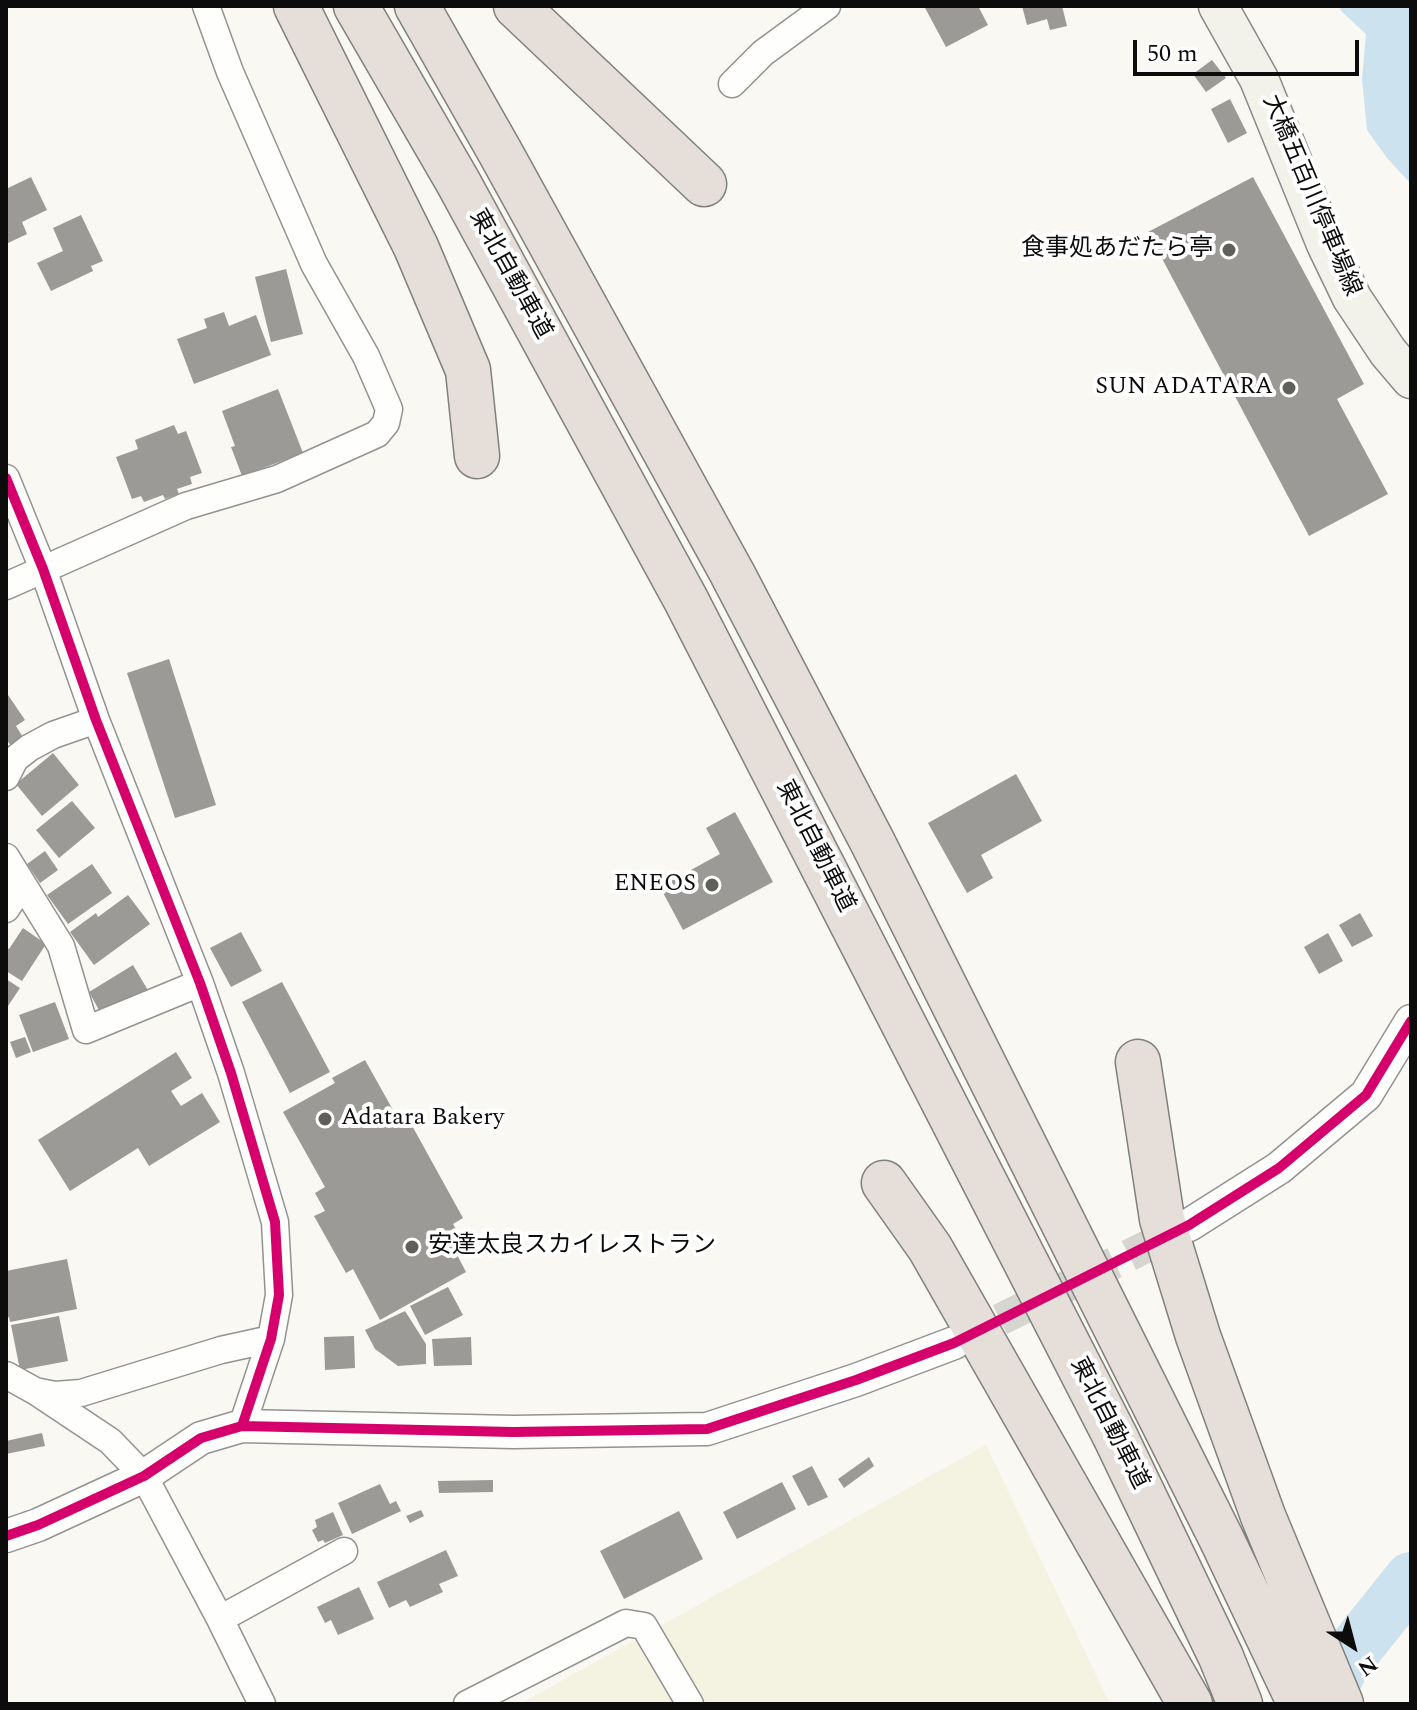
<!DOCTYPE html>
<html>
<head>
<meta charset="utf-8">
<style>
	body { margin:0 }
	#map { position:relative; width:1417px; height:1710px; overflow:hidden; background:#faf8f2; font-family:Spectral,serif }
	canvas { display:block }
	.frame { position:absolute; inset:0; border:8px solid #0c0c0c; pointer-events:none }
	.north { position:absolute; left:1313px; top:1606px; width:80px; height:80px; -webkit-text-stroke:6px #fff; paint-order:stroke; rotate:144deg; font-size:22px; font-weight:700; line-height:32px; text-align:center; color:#0c0c0c }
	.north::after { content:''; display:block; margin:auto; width:28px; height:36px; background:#0c0c0c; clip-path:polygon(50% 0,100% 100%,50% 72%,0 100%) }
	.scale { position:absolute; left:1133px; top:40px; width:226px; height:36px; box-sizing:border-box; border:4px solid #0c0c0c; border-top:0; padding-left:10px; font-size:24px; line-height:28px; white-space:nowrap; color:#0c0c0c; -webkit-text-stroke:6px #fff; paint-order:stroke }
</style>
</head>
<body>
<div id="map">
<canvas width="1417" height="1710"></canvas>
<div class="frame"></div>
<div class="north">N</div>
<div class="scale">50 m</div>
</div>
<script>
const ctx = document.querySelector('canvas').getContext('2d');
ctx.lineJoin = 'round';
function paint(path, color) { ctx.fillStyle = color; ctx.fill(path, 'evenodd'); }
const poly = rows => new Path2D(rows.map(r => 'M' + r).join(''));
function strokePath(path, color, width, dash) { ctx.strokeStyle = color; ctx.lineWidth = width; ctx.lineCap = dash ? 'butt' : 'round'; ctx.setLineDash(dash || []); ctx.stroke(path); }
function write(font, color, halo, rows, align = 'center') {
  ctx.font = font + ' Spectral,"Noto Sans JP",serif'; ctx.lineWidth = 8; ctx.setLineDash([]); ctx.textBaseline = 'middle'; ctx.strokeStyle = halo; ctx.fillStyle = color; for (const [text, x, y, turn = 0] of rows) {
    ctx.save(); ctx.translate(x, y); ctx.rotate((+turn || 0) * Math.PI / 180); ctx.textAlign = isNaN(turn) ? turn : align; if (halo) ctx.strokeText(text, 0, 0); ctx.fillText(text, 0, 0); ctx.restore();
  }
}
const farmland = poly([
	[986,1445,1110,1704,520,1704]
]);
const water = poly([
	[1342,6,1411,6,1411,184,1387,158,1367,130,1362,79,1366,34,1340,10]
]);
const river = poly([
	[1322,1704,1343,1664,1411,1579]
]);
const building = poly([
	[924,6,978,6,988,25,946,47],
	[1022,6,1062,6,1067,26,1050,30,1047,19,1027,25],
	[1212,60,1226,78,1206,92,1193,74],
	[1230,99,1247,133,1228,143,1211,109],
	[31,177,47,210,22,222,27,234,6,244,6,189],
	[1253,177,1364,384,1337,399,1388,494,1309,536,1148,232],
	[81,215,103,261,91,266,93,271,51,291,37,263,63,251,53,228],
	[286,269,303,334,271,342,255,277],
	[224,312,229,326,256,315,271,355,194,384,177,339,207,328,204,319],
	[278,389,303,453,242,476,231,447,235,446,222,411],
	[174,425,178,434,186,431,202,473,190,477,192,484,177,489,179,494,165,499,163,495,144,502,141,496,132,499,116,457,138,449,135,440],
	[169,659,216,805,175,818,127,673],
	[6,692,25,720,16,726,24,739,12,747,6,739],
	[53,753,79,785,42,816,16,784],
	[1016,774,1042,821,981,855,993,878,967,893,928,823],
	[72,801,95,828,59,858,36,830],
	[735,812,773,882,683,930,660,887,720,854,706,828],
	[45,851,58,870,40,883,27,864],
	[92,864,112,893,68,924,47,895],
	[128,895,150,924,94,965,70,932,96,913,98,917],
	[1360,913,1373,936,1352,947,1339,925],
	[23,928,46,944,22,981,6,971,6,947,9,949],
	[241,932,262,971,231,987,210,948],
	[1328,933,1343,961,1319,974,1304,947],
	[133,965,149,992,104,1019,89,992],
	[6,979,20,988,6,1009],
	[282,982,330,1072,290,1093,242,1002],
	[55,1002,69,1039,33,1052,19,1015],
	[25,1037,31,1052,16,1058,10,1042],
	[176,1052,192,1078,171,1091,181,1106,202,1093,220,1122,149,1166,138,1148,70,1191,38,1140],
	[365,1060,402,1126,410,1122,463,1218,453,1224,463,1241,453,1247,466,1272,380,1320,353,1269,346,1273,314,1216,325,1211,315,1193,325,1187,283,1112,335,1083,332,1078],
	[67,1259,77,1309,10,1322,9,1317,6,1318,6,1271],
	[448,1287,463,1315,425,1335,410,1306],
	[405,1311,426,1344,426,1364,398,1366,375,1349,365,1330],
	[59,1316,68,1361,20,1370,11,1325],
	[354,1336,355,1368,325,1370,324,1337],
	[471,1337,472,1365,434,1366,432,1339],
	[42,1433,45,1446,6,1454,6,1441],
	[869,1457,874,1466,844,1488,838,1479],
	[812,1466,828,1497,808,1506,792,1476],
	[493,1480,493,1492,439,1493,438,1481],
	[782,1482,796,1509,737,1539,723,1512],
	[380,1484,390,1504,396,1501,401,1511,352,1534,338,1503],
	[421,1510,424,1516,410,1523,406,1516],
	[679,1511,703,1559,624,1599,600,1551],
	[333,1512,343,1535,325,1543,323,1540,318,1542,312,1530,317,1527,315,1520],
	[446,1550,458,1576,439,1584,443,1592,410,1607,406,1600,389,1608,377,1582],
	[359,1587,374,1619,338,1635,331,1620,325,1623,317,1607]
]);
const tertiaryTunnel = poly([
	[957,1341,1184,1228]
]);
const minor = poly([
	[732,84,763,53,827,6],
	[6,478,43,569,96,720,200,983,231,1073,275,1222,279,1295,271,1339,242,1426],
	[6,586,186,506,277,479,377,434,386,423,389,409,366,356,314,264,230,72,206,6],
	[6,777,15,759,29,748,53,735,96,720],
	[6,857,61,946,86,1030,200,983],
	[6,909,22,885],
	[6,1375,35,1391,55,1395,81,1393,221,1350,271,1339],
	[35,1391,110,1441,144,1476,220,1619,262,1704],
	[220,1619,344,1551],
	[467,1704,626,1623,644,1626,690,1704]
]);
const tertiary = poly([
	[1189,1225,1279,1168,1366,1095,1411,1021],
	[6,1536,38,1525,144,1476,201,1438,242,1426,513,1432,707,1429,856,1380,954,1343]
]);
const secondary = poly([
	[1218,6,1259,79,1326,244,1352,298,1388,352,1411,379]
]);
const motorway = poly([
	[296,6,416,247,468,370,477,456],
	[356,6,458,182,686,600,1115,1436,1221,1657,1240,1704],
	[417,6,500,152,732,573,873,843,1221,1538,1300,1704],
	[516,6,704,184],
	[1138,1062,1162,1219,1198,1336,1263,1516,1341,1704],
	[884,1183,930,1248,1190,1704]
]);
const cycleway = poly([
	[6,478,43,569,96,720,200,983,231,1073,275,1222,279,1295,271,1339,242,1426],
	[6,1536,38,1525,144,1476,201,1438,242,1426,513,1432,707,1429,856,1380,954,1343,1189,1225,1279,1168,1366,1095,1411,1021]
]);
const markers = [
	[1229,250,8,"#5f5f5c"],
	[1289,388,8,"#5f5f5c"],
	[712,885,8,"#5f5f5c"],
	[325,1119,8,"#5f5f5c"],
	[412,1247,8,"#5f5f5c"]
];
const streetNames = [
	["大橋五百川停車場線",1310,196,67],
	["東北自動車道",509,275,61],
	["東北自動車道",814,847,63],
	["東北自動車道",1108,1424,63]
];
const poiNames = [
	["食事処あだたら亭",1213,250],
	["SUN ADATARA",1273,388],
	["ENEOS",696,885],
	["Adatara Bakery",341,1119,"left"],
	["安達太良スカイレストラン",428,1247,"left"]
];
paint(farmland, '#f4f2e0');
paint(water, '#cce2ef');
strokePath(river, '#cce2ef', 54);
paint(building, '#9c9a97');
strokePath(tertiaryTunnel, '#d6d5d0', 32, [32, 16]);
strokePath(minor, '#939290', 29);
strokePath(tertiary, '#939290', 35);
strokePath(secondary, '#8a8986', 41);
strokePath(motorway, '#80807d', 47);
strokePath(minor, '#fefefd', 26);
strokePath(tertiary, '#fefefd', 32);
strokePath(secondary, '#f3f2ea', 38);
strokePath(motorway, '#e6ded8', 44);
strokePath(cycleway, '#d6006c', 10);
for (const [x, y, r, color] of markers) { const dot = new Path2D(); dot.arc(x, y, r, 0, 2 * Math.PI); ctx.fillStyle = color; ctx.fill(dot); strokePath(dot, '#fff', 3); }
write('24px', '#0c0c0c', '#fff', streetNames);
write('24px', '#0c0c0c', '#fff', poiNames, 'right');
</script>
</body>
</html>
